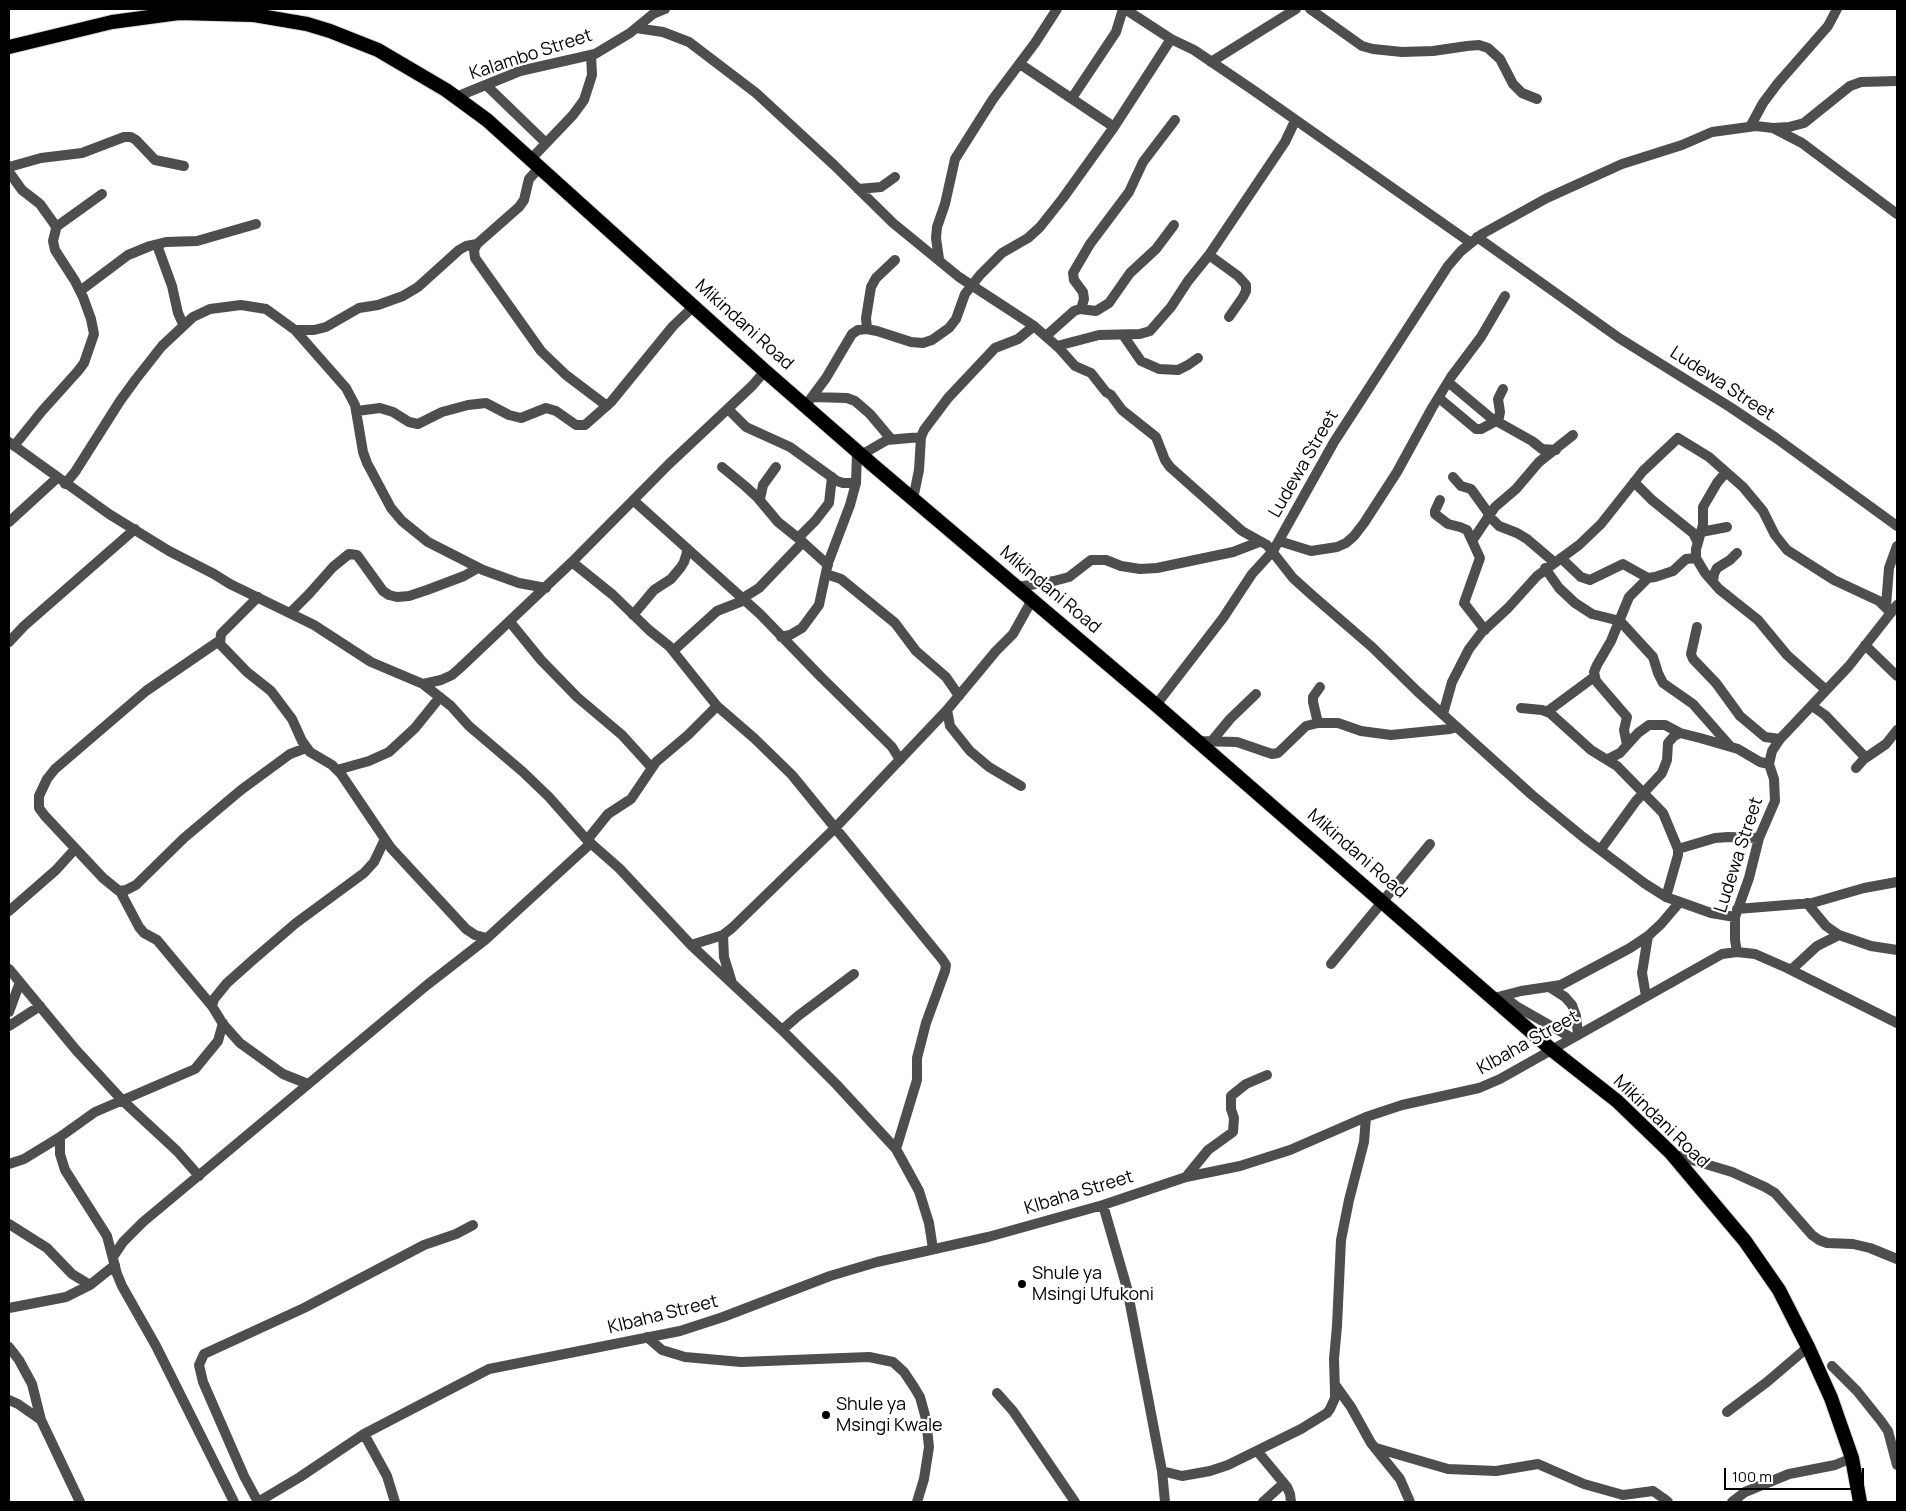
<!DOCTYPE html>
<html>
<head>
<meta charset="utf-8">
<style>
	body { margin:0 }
	#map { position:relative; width:1906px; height:1511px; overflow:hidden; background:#fff; font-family:Manrope,sans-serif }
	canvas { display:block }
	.frame { position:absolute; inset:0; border:10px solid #000; pointer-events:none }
	.scale { position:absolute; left:1724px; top:1468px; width:140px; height:22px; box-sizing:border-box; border:2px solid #000; border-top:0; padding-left:6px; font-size:15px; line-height:18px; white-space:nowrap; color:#000; -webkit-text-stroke:4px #fff; paint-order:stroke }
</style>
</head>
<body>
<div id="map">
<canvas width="1906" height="1511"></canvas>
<div class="frame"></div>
<div class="scale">100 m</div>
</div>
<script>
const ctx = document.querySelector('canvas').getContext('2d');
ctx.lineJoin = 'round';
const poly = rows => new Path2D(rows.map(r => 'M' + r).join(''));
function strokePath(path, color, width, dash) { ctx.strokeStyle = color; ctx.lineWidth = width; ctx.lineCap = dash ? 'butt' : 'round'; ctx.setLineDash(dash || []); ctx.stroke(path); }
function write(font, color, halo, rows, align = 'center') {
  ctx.font = font + ' Manrope,sans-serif'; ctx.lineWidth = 4.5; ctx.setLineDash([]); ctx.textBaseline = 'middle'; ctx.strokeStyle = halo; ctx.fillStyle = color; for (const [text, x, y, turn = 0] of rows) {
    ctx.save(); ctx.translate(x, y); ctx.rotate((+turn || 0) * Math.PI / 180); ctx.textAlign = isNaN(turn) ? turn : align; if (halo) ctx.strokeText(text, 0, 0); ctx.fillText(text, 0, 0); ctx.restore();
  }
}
const minor = poly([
	[1125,9,1171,39,1194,50,1253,90,1471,243],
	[1310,9,1362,46,1373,49,1402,52,1433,51,1467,46,1479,45,1488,48,1500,59,1513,84,1522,93,1537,99],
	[636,28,663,32,689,42,756,93,834,165,893,223,959,277,1034,326,1059,348,1075,366,1091,373,1106,392,1111,395,1122,410,1156,437,1165,460,1170,467,1242,531,1267,545,1293,578,1313,596,1372,647,1418,692,1532,795,1583,837,1644,883,1666,897,1711,913,1735,917],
	[1211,62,1296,9],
	[1020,64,1114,127],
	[486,85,546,143],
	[456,97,520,71,595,54,630,33,653,14,665,9],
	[1072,98,1116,32,1123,9],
	[1750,127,1763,103,1778,83,1828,26,1837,9],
	[1773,128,1802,143,1897,214],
	[531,159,573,115,584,100,592,75,591,55],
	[9,167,41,158,82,153,124,137,131,137,136,140,155,160,184,166],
	[540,167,529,179,524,200,519,207,477,244,474,250,475,258,541,351,566,375,607,406],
	[9,172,22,190,40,204,55,225,56,229,53,241,55,250,75,281,83,297,91,319,94,334,84,363,78,371,42,411,14,446],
	[858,189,881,187,895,177],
	[56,227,102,194],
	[1477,237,1619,338,1730,407,1776,438,1897,526],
	[157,245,172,286,178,313,183,324],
	[1209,255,1238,276,1246,285,1246,291,1243,297,1229,317],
	[939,259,936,238,937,227,945,204,955,159,993,99,1035,43,1057,9],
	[80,291,128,255,150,246,166,242,197,241,256,224],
	[1081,309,1084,299,1083,292,1074,280,1073,273,1090,244,1129,192,1143,162,1175,120],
	[867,329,866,318,871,287,876,278,895,260],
	[295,330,346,388,355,405,363,452,367,463,391,508,402,521,428,542,483,570,519,583,546,588],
	[1123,335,1141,361,1159,369,1178,370,1188,365,1198,358],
	[1046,336,1074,311,1080,309,1096,311,1109,303,1130,273,1156,249,1174,225],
	[1057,346,1099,335,1140,334,1150,331,1171,307,1188,281,1209,255,1285,142,1295,121],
	[1448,382,1491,418,1532,441,1542,449,1556,450],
	[812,397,847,398,855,401,870,414,891,439],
	[1439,398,1476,429,1481,429,1496,421],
	[806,405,826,378,852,334,858,330,867,329,877,331,911,342,923,343,932,340,949,328,956,319,965,294,980,275,1002,253,1028,238,1040,227,1063,198,1114,127,1171,39],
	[728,409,746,427,790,447,837,481,843,483,856,483],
	[357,411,380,408,393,412,409,422,418,424,442,412,468,405,486,403,509,415,521,418,546,408,556,411,576,425,585,425,611,402,673,326,694,306],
	[1498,422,1500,412,1498,399,1503,389],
	[9,442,109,514,169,551,214,574,230,584,314,625,371,662,423,684,451,706,469,726,523,772,549,797,587,840,619,868,691,945,782,1030,836,1084,896,1149,919,1191,929,1223,933,1249],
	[861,455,887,440,921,437],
	[722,467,745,486,757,497,778,522,798,538,828,565],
	[1726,472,1717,483,1703,507,1703,525,1696,549,1696,558,1705,573,1719,589,1758,620,1787,655,1826,690],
	[1453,477,1461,486,1471,489,1489,514],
	[1634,482,1652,500,1693,533,1698,543],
	[65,484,75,472,120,401,136,379,162,346,193,317,210,309,241,305,266,309,295,330,314,330,326,327,359,308,378,305,403,296,418,287,459,250,466,246,477,244],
	[760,499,763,485,776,467],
	[913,499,919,470,921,437,924,430,948,398,995,348,1018,339,1034,326],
	[633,500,760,614,821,677,884,739,892,747,900,760],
	[1440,500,1435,511,1435,514,1448,524,1460,527,1467,530,1480,558,1464,603,1485,630],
	[1488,515,1499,526,1517,533,1527,539,1554,562],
	[9,522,57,478],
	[1701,532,1727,527],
	[798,538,815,521,829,503,832,477],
	[1279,541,1311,551,1337,547,1346,543,1354,536,1364,523,1397,472,1432,408,1451,377,1481,337,1505,296],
	[1472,541,1495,507,1516,489,1539,462,1573,435],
	[1561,558,1581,577,1590,580,1623,564,1648,578,1655,577,1673,571,1686,559,1696,558],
	[572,562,613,595,649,630,669,646,717,706,754,738,792,775,942,959,946,965,945,971,926,1023,917,1058,917,1080,896,1149],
	[1545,568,1559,588,1575,603,1592,614,1620,621,1653,657,1658,673,1663,683,1693,704,1730,746],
	[826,574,841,579,895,623,916,651,946,677,959,696],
	[1713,581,1714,574,1717,568,1730,560,1737,553],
	[1018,587,1054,581,1069,577,1091,560,1106,560,1121,566,1140,569,1157,568,1233,552,1259,542],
	[258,597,221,634,220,644,247,672,271,691,292,719,302,741,310,752,332,765,341,774,391,848,466,929,475,935,487,938],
	[743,598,759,588,803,542],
	[1886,606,1889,568,1897,546],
	[291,612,309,594,333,567,349,554,357,555,383,591,389,595,397,597,409,596,427,590,464,576,478,568],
	[633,615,654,590,671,579,681,567,684,562,688,549],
	[510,622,541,660,577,697,622,735,652,768],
	[1697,627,1691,654,1693,659,1716,683,1740,716,1765,737,1780,739],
	[781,637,790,635,802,628,819,605,828,563,850,505,856,483,857,452],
	[219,641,146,691,55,769,47,779,39,796,39,808,45,816,103,878,119,891,126,890,136,885,184,838,241,790,290,754,306,748],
	[9,642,24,626,135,529],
	[1865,645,1897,676],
	[673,651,717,611,745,600],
	[423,684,441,680,452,675,460,668,572,562,669,464,752,386,765,371],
	[1156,705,1223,618,1252,574,1273,551,1334,442,1448,266,1461,251,1482,234,1547,198,1622,164,1682,145,1712,132,1756,126,1773,128,1789,127,1804,123,1850,86,1861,82,1897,81],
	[1812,706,1825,715,1866,758],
	[1521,708,1542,710,1550,713,1591,750,1617,766,1663,813,1678,849,1678,855,1666,897],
	[947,710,950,726,970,751,989,767,1021,786],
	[1548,711,1594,677],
	[1443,714,1452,682,1469,649,1482,632,1508,608,1537,576,1579,545,1601,524,1643,471,1678,438,1709,457,1743,487,1763,511,1775,535,1787,550,1834,580,1879,601,1891,613],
	[1318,723,1313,702,1313,697,1320,687],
	[1197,741,1237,742,1272,754,1278,753,1306,726,1318,723,1338,723,1361,731,1391,735,1450,729,1457,727],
	[1211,742,1230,719,1256,694],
	[1627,745,1624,730,1627,717,1596,681,1594,672,1597,665,1611,641,1629,597,1648,578],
	[1608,759,1620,753,1638,733,1649,725,1665,725,1680,733],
	[1856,768,1864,759,1886,744,1897,730],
	[337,770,369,761,389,752,415,728,440,697],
	[587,840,608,814,631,799,656,762,688,735,717,706],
	[1601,849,1636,801,1662,773,1667,760,1668,743,1674,736,1680,733,1700,738,1738,749,1760,762,1769,764],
	[1678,849,1715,838,1728,837,1759,838],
	[120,891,139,927,144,933,157,940,212,1006,223,1024,240,1043,283,1074,308,1084],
	[1807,903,1826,926,1839,935,1871,946,1897,950],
	[1737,909,1812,903,1864,888,1897,882],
	[9,911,56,870,75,849],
	[723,935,724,957,732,983],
	[691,945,723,935,732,928,835,828,947,710,996,651,1013,634,1032,600],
	[1737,952,1735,940,1735,917,1749,878,1759,838,1775,801,1774,779,1769,764,1772,751,1780,739,1849,666,1897,605],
	[1331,964,1430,844],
	[9,969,76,1050,122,1100,177,1151,199,1176],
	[1791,970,1817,946,1839,935],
	[1551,988,1565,997,1572,1005,1576,1016,1578,1035],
	[1503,996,1516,1006,1572,1038],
	[1646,996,1642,973,1648,936],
	[1494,998,1521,991,1561,985,1630,948,1648,936,1661,924,1679,903],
	[212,1006,214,999,227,983,254,959,296,923,364,873,374,862,385,839],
	[9,1012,20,982],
	[9,1026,40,1006],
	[782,1030,798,1016,854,974],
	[60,1137,60,1154,65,1170,107,1236,117,1274,122,1286,156,1346,234,1502],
	[1672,1154,1732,1172,1765,1187,1775,1193,1812,1235,1819,1240,1827,1243,1853,1244,1870,1248,1897,1259],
	[9,1164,24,1159,60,1137,95,1112,195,1069,218,1041,223,1023],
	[1186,1177,1208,1150,1233,1132,1234,1118,1231,1109,1231,1096,1246,1084,1267,1075],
	[1103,1205,1127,1288,1162,1471,1165,1502],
	[9,1224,47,1248,72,1274,90,1285],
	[473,1225,456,1234,424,1245,304,1308,204,1354,199,1365,203,1382,244,1476,258,1502,300,1477,364,1434,489,1369,680,1331,723,1317,830,1276,877,1262,988,1237,1103,1205,1186,1177,1240,1166,1290,1150,1366,1117,1402,1105,1479,1088,1500,1079,1722,954,1737,952,1755,954,1787,968,1897,1023],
	[113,1257,123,1242,143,1222,427,985,485,940,591,843],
	[9,1308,66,1297,90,1285,115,1265],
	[647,1337,662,1350,685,1357,741,1362,869,1357,893,1362,904,1372,914,1387,920,1397,926,1419,929,1447,924,1479,917,1502],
	[9,1347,19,1360,32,1384,41,1420,80,1502],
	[1832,1366,1857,1391,1881,1421,1888,1431,1897,1465],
	[1336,1386,1351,1407,1371,1443,1400,1479,1410,1502],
	[997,1393,1013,1411,1075,1502],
	[9,1400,18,1404,41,1420],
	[1727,1412,1767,1382,1808,1347],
	[364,1434,387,1476,395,1502],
	[1376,1448,1448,1469,1496,1471,1538,1464,1584,1484,1623,1495,1653,1491,1663,1498,1668,1502],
	[1258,1452,1287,1487,1290,1494,1291,1502],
	[1162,1471,1182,1476,1210,1471,1228,1465,1301,1429,1327,1413,1330,1409,1335,1398,1335,1392,1334,1359,1337,1326,1341,1240,1349,1200,1364,1142,1366,1117],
	[1263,1502,1284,1483],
	[1732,1502,1745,1492,1789,1474,1835,1465,1852,1458]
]);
const trunk = poly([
	[9,47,112,22,179,13,254,15,307,24,330,31,378,50,446,90,487,120,765,371,874,466,1156,705,1552,1050,1617,1101,1671,1153,1745,1241,1779,1290,1808,1347,1831,1398,1852,1458,1860,1502]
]);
const markers = [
	[1022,1284,5,"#000"],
	[826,1415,5,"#000"]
];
const streetNames = [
	["Kalambo Street",531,55,-18],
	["Mikindani Road",744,325,42],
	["Ludewa Street",1722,384,33],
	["Ludewa Street",1304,464,-60],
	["Mikindani Road",1050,590,40],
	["Mikindani Road",1357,854,41],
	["Ludewa Street",1739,855,-72],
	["KIbaha Street",1528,1043,-29],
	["Mikindani Road",1661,1122,44],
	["KIbaha Street",1079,1193,-17],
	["KIbaha Street",663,1315,-14]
];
const poiNames = [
	["Shule ya",1032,1274],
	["Msingi Ufukoni",1032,1295],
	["Shule ya",836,1405],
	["Msingi Kwale",836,1426]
];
strokePath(trunk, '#dbdbdb', 16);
strokePath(minor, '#4e4e4e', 10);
strokePath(trunk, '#000', 14);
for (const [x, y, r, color] of markers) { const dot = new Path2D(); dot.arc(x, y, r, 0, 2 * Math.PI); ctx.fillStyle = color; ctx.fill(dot); strokePath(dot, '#fff', 2); }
write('18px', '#000', '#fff', streetNames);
write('18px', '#000', '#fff', poiNames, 'left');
</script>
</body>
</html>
